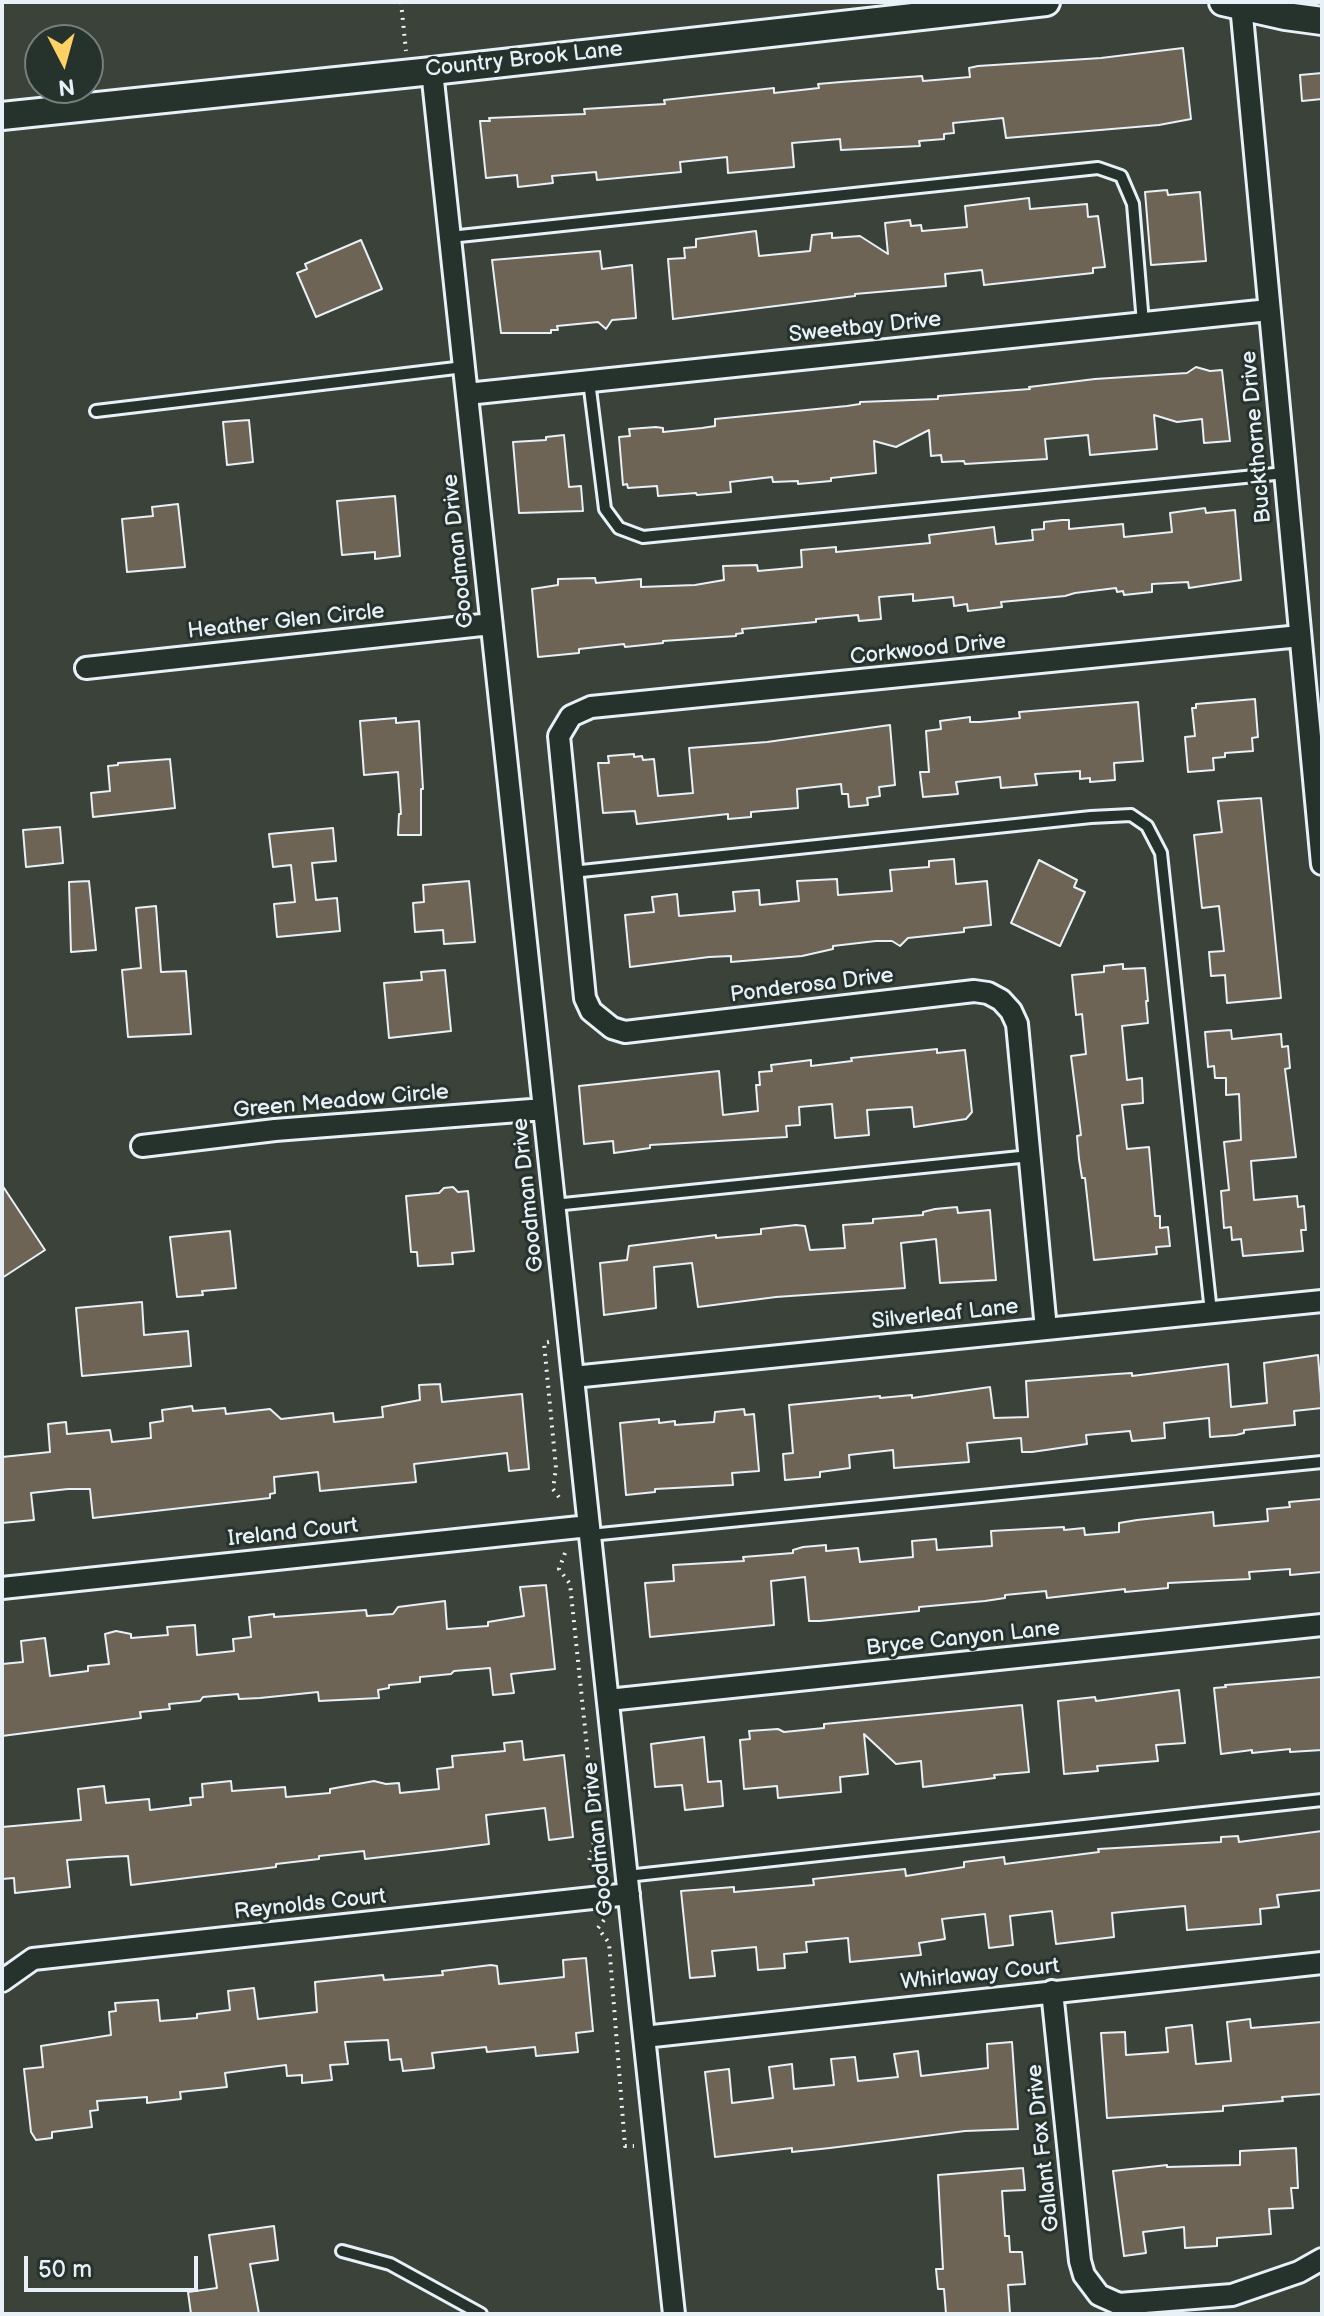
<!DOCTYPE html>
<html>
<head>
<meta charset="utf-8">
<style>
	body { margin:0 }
	#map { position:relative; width:1324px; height:2316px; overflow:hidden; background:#3b4239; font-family:"Balsamiq Sans",sans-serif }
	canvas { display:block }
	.frame { position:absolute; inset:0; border:4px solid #e8f1f8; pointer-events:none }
	.north { position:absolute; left:24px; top:24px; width:80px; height:80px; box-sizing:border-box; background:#26332d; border:2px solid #747f7e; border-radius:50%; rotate:174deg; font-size:22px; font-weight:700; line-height:32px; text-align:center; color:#e8f1f8 }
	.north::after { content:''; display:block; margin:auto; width:28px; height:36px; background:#ffd166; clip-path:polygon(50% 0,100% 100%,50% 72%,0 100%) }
	.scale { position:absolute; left:24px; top:2256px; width:174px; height:36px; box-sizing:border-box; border:4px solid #e8f1f8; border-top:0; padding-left:10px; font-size:24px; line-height:28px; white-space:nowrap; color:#e8f1f8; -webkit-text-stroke:6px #26332d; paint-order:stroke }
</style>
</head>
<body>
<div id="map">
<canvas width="1324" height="2316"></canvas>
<div class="frame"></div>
<div class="north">N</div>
<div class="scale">50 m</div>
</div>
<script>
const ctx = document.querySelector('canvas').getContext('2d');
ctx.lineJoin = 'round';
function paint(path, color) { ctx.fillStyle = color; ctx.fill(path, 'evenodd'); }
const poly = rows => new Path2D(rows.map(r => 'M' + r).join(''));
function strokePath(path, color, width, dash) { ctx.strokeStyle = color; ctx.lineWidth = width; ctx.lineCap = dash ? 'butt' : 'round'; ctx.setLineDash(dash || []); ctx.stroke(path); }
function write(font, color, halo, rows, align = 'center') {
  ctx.font = font + ' "Balsamiq Sans",sans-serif'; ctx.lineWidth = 6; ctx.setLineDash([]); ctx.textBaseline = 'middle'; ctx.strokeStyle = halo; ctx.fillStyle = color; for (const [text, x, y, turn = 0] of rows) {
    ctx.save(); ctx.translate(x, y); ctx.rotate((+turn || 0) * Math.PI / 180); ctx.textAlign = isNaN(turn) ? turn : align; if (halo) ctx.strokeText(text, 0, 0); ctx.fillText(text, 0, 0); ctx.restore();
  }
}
const building = poly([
	[1183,48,1191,119,1159,125,1006,138,1003,118,953,123,954,133,944,134,944,139,919,141,920,146,841,150,840,139,792,143,794,167,728,173,727,157,680,162,681,172,597,180,596,172,552,176,553,183,518,187,517,175,486,178,480,121,490,121,489,118,585,114,584,109,665,104,664,100,774,88,774,93,819,88,818,84,841,82,922,76,923,81,970,77,969,68,978,66,1101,58,1183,48],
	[1322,73,1322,99,1302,101,1300,75,1322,73],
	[1167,190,1168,195,1200,192,1206,261,1151,265,1145,192,1167,190],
	[1029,198,1030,209,1087,204,1088,217,1098,216,1105,267,1093,268,1093,273,984,285,982,270,945,274,946,286,855,294,855,296,673,319,668,259,685,258,684,248,696,247,696,239,756,231,759,256,810,251,812,235,832,233,832,238,860,236,888,254,885,223,910,220,911,226,921,225,922,231,967,227,965,206,1029,198],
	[361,240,382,289,316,317,297,273,307,269,305,264,361,240],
	[600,251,602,269,632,265,636,318,612,320,606,329,598,322,557,326,558,330,551,330,551,333,501,333,492,260,600,251],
	[1196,367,1210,371,1222,370,1230,441,1204,443,1202,419,1177,422,1154,415,1157,449,1090,455,1088,435,1045,439,1047,459,965,464,964,461,942,462,941,455,931,456,929,430,896,447,874,441,876,473,831,478,831,481,798,484,798,481,773,482,772,477,730,482,731,492,697,495,696,493,658,496,657,486,628,488,627,484,623,485,619,437,630,436,629,429,656,427,663,428,663,432,702,428,715,426,715,419,847,406,860,404,860,402,938,399,938,396,1030,389,1029,387,1095,379,1187,373,1196,367],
	[249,420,253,462,227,465,223,422,249,420],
	[564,435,569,487,581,486,583,511,519,513,513,442,546,440,546,437,564,435],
	[395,496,400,556,375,559,375,552,342,555,337,501,395,496],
	[178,504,185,567,127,572,122,519,153,516,152,507,178,504],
	[1205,508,1206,513,1235,510,1241,580,1189,588,1188,582,1152,584,1152,592,1124,595,1123,591,1117,592,1116,588,1075,593,1065,596,1001,602,1002,607,968,611,967,604,954,606,953,597,913,601,913,594,879,597,881,619,859,621,858,615,816,619,816,622,742,629,743,633,736,634,736,636,663,641,663,643,625,647,624,644,579,649,579,653,538,657,532,589,558,585,558,579,595,578,596,583,641,579,641,587,695,585,724,580,723,566,757,565,758,571,802,567,801,550,836,547,836,552,930,543,929,535,994,527,996,544,1033,540,1032,530,1044,529,1044,522,1062,520,1069,520,1069,529,1123,524,1124,537,1172,532,1170,513,1205,508],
	[1255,699,1258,737,1252,738,1253,751,1225,753,1225,757,1213,758,1214,770,1188,772,1185,737,1195,736,1192,708,1196,708,1196,704,1255,699],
	[1138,702,1143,761,1114,763,1115,780,1090,782,1090,778,1080,779,1080,771,1035,774,1037,785,1001,788,1000,777,956,782,958,794,923,797,920,772,929,772,926,731,941,729,940,721,970,717,970,722,980,722,1020,718,1019,712,1138,702],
	[396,718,396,723,419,721,423,789,421,789,421,835,398,835,399,814,401,814,398,772,364,775,360,721,396,718],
	[890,725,895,785,879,787,880,796,867,798,868,805,849,807,848,794,842,794,841,784,797,789,798,808,751,812,751,817,728,819,728,814,637,824,635,811,603,813,598,763,609,763,608,756,634,754,634,757,642,756,643,760,654,759,658,796,693,793,689,748,767,742,890,725],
	[170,759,175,808,93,817,91,793,110,791,108,766,118,765,118,763,170,759],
	[1261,798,1281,998,1227,1003,1225,975,1211,976,1209,952,1224,951,1219,906,1202,908,1194,835,1222,832,1218,801,1261,798],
	[60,827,63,863,26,867,23,830,60,827],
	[333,828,336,861,312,863,316,900,337,898,340,931,277,937,274,904,295,902,291,865,273,867,269,834,333,828],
	[954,859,956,884,987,881,991,925,964,928,964,932,908,938,900,946,892,941,876,941,833,946,833,949,802,956,731,962,731,956,709,957,630,967,625,915,654,912,652,897,677,894,679,916,735,911,733,892,759,890,760,905,799,901,797,881,837,879,838,895,892,891,890,870,929,867,929,861,954,859],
	[1039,860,1077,880,1074,887,1085,892,1060,946,1011,923,1039,860],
	[89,881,96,950,71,952,69,882,89,881],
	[469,881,475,942,444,944,443,930,415,932,413,903,424,902,423,885,469,881],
	[156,906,161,972,186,971,191,1034,128,1037,122,970,141,968,136,908,156,906],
	[1123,964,1123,969,1145,968,1148,1001,1146,1001,1148,1023,1122,1026,1127,1080,1142,1078,1143,1103,1122,1105,1127,1149,1149,1147,1155,1216,1160,1216,1160,1228,1168,1227,1170,1246,1156,1247,1157,1254,1094,1260,1085,1178,1082,1178,1079,1159,1077,1136,1081,1135,1071,1056,1086,1054,1082,1014,1076,1015,1072,975,1104,972,1104,966,1123,964],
	[445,970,451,1031,389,1038,384,983,422,980,421,972,445,970],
	[1231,1030,1232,1039,1281,1034,1282,1047,1288,1046,1290,1068,1285,1069,1296,1157,1251,1161,1254,1200,1297,1196,1298,1207,1304,1206,1306,1230,1301,1230,1303,1251,1243,1256,1241,1239,1232,1240,1231,1227,1224,1228,1221,1191,1229,1190,1224,1142,1241,1140,1239,1094,1226,1095,1226,1078,1215,1078,1214,1066,1208,1067,1205,1032,1231,1030],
	[937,1049,937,1053,965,1050,972,1112,966,1119,914,1127,912,1107,867,1110,869,1135,835,1138,832,1104,799,1107,800,1125,786,1126,787,1137,650,1145,650,1148,614,1153,613,1141,584,1144,579,1086,719,1071,723,1115,758,1111,756,1085,760,1085,759,1072,772,1071,771,1065,811,1060,811,1066,852,1061,851,1058,937,1049],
	[2,1185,45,1250,2,1278,2,1185],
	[453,1187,458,1192,468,1191,474,1251,452,1253,453,1264,418,1266,417,1252,411,1252,406,1196,439,1193,444,1188,453,1187],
	[957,1207,958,1213,990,1210,996,1280,940,1283,936,1239,901,1243,905,1288,776,1297,698,1307,692,1263,654,1267,656,1308,604,1315,600,1263,627,1260,629,1246,716,1235,716,1238,761,1234,761,1229,796,1225,805,1226,810,1250,845,1248,843,1225,873,1223,873,1219,923,1215,923,1212,935,1209,957,1207],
	[230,1231,236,1288,202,1291,203,1295,177,1297,170,1237,230,1231],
	[142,1302,144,1335,188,1331,191,1366,82,1376,76,1308,142,1302],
	[1318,1355,1322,1408,1294,1411,1295,1425,1244,1430,1244,1433,1236,1435,1210,1437,1209,1418,1164,1423,1165,1438,1132,1441,1130,1431,1086,1435,1087,1444,1032,1452,1022,1452,1021,1438,967,1443,969,1462,894,1468,893,1450,849,1455,850,1468,820,1472,820,1477,785,1480,783,1454,793,1453,789,1405,880,1396,880,1398,912,1395,912,1398,990,1387,994,1418,1028,1417,1026,1381,1116,1374,1132,1373,1132,1376,1228,1364,1231,1407,1267,1403,1264,1363,1318,1355],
	[440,1384,442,1402,522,1394,529,1469,509,1471,507,1453,414,1464,416,1482,320,1491,318,1472,274,1477,275,1493,270,1494,270,1498,93,1518,90,1489,68,1489,31,1493,34,1520,2,1523,2,1457,50,1452,48,1424,66,1422,67,1434,110,1430,112,1442,151,1438,150,1423,163,1421,162,1410,192,1406,193,1411,225,1408,226,1414,270,1409,281,1419,333,1413,334,1422,383,1417,382,1407,420,1400,419,1385,440,1384],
	[744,1409,745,1415,754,1414,759,1471,732,1473,733,1485,655,1489,655,1492,626,1495,620,1423,659,1419,659,1423,675,1421,675,1425,714,1422,715,1412,744,1409],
	[1322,1499,1322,1572,1290,1575,1290,1569,1249,1572,1250,1579,1168,1583,1168,1588,1125,1592,1125,1589,1047,1598,1046,1591,1005,1595,1005,1598,985,1601,919,1607,919,1611,820,1621,809,1621,805,1577,771,1581,774,1625,650,1637,645,1583,674,1581,673,1565,744,1561,743,1557,793,1553,793,1550,803,1547,826,1545,826,1551,858,1548,860,1562,913,1557,912,1541,936,1539,937,1550,992,1546,991,1531,1064,1527,1064,1530,1084,1528,1085,1535,1119,1532,1119,1523,1137,1520,1213,1512,1214,1526,1268,1521,1267,1509,1290,1507,1289,1502,1322,1499],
	[546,1585,555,1669,511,1674,514,1693,493,1695,490,1668,454,1671,451,1674,420,1677,420,1682,389,1685,389,1688,378,1690,379,1698,319,1701,318,1692,260,1698,239,1699,238,1694,203,1697,200,1701,169,1704,170,1709,140,1712,141,1718,2,1736,2,1664,23,1662,21,1641,45,1638,50,1676,88,1671,88,1666,109,1664,105,1634,116,1631,131,1634,131,1638,168,1635,167,1627,195,1625,197,1655,234,1651,233,1639,251,1637,249,1617,274,1614,274,1617,366,1610,367,1616,393,1614,398,1607,445,1601,447,1629,488,1626,488,1622,524,1616,520,1587,546,1585],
	[1322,1677,1322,1750,1290,1752,1290,1749,1252,1753,1252,1750,1221,1754,1214,1688,1226,1687,1225,1685,1322,1677],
	[1179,1690,1185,1743,1156,1745,1158,1761,1097,1766,1098,1771,1064,1774,1058,1701,1095,1697,1096,1701,1179,1690],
	[1022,1705,1029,1772,994,1775,995,1778,923,1787,921,1761,896,1764,864,1734,868,1774,840,1777,841,1792,778,1798,777,1786,744,1789,740,1740,750,1739,749,1731,778,1729,784,1732,824,1728,824,1724,1022,1705],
	[704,1737,708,1782,721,1781,723,1806,685,1810,682,1785,655,1787,651,1744,704,1737],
	[522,1741,524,1760,564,1755,573,1837,549,1840,545,1808,486,1815,489,1844,442,1850,365,1859,364,1851,319,1856,319,1859,276,1864,276,1867,131,1885,128,1856,107,1857,67,1860,70,1887,15,1893,14,1878,2,1879,2,1827,81,1820,78,1789,104,1786,106,1803,149,1799,150,1810,191,1805,190,1798,203,1797,202,1784,231,1781,232,1791,285,1787,286,1797,330,1793,330,1789,374,1781,386,1784,399,1783,400,1793,439,1789,437,1769,453,1767,452,1756,505,1751,504,1743,522,1741],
	[1322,1831,1322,1890,1277,1895,1279,1907,1260,1909,1261,1924,1187,1930,1185,1906,1141,1910,1112,1913,1114,1937,1056,1944,1052,1911,1010,1916,1013,1945,989,1948,985,1914,942,1919,945,1939,919,1943,921,1955,850,1962,848,1938,806,1942,807,1952,784,1954,785,1968,758,1970,756,1947,712,1951,715,1976,690,1978,681,1891,734,1887,734,1892,814,1885,813,1879,905,1869,906,1876,964,1867,964,1862,1004,1857,1005,1864,1099,1852,1098,1849,1221,1842,1221,1837,1238,1836,1239,1842,1322,1831],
	[586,1958,593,2031,576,2033,578,2052,536,2056,535,2047,487,2052,486,2047,432,2053,434,2068,403,2071,401,2059,390,2060,388,2040,345,2042,348,2064,330,2065,332,2080,302,2083,302,2075,287,2076,286,2065,247,2070,225,2073,227,2087,180,2092,181,2099,147,2103,147,2097,97,2101,98,2110,90,2111,92,2127,52,2132,52,2138,36,2140,31,2132,24,2069,43,2067,41,2046,111,2035,109,2012,116,2011,115,2003,158,2000,160,2021,197,2018,197,2014,230,2010,228,1991,254,1988,258,2019,317,2012,315,1982,383,1975,384,1980,443,1975,442,1971,491,1965,497,1966,499,1984,564,1977,563,1960,586,1958],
	[1250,2019,1251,2028,1322,2022,1322,2094,1282,2097,1283,2101,1223,2106,1223,2111,1107,2118,1101,2033,1125,2032,1126,2055,1168,2052,1166,2028,1192,2025,1196,2064,1231,2061,1227,2022,1250,2019],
	[1012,2042,1018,2129,965,2131,830,2148,792,2152,792,2148,715,2157,705,2072,729,2069,732,2103,773,2098,769,2067,792,2064,794,2089,834,2085,831,2059,855,2057,858,2081,898,2077,894,2054,918,2051,921,2076,988,2068,987,2044,1012,2042],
	[1296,2148,1298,2188,1291,2188,1293,2208,1269,2209,1271,2234,1217,2238,1217,2246,1185,2248,1184,2227,1143,2232,1146,2253,1124,2256,1113,2171,1167,2165,1167,2167,1240,2165,1240,2151,1296,2148],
	[1023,2168,1025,2190,1002,2191,1005,2236,1009,2236,1010,2252,1022,2252,1025,2284,1008,2285,1010,2314,946,2314,944,2289,938,2289,936,2269,943,2269,938,2175,1023,2168],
	[274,2226,278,2260,250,2264,259,2314,191,2314,188,2292,217,2288,209,2235,274,2226]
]);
const path = poly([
	[401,2,406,51],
	[549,1342,544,1343,556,1468,553,1489,561,1500],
	[565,1553,559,1569,570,1584,596,1834,589,1861,599,1871],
	[604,1920,598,1928,609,1943,625,2146,634,2146]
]);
const service = poly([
	[450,237,1098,168,1121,176,1133,204,1143,323],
	[589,381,605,509,619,528,643,537,1285,473],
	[96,411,464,367],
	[572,872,1091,817,1131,815,1147,826,1161,853,1211,1312],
	[554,1205,1030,1156],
	[590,1535,1322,1462],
	[627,1876,1322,1800],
	[342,2251,390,2264,481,2314]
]);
const minor = poly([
	[1241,5,1322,864],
	[432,71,674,2314],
	[467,394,1269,310],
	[86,668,491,624],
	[142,1146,275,1130,544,1109],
	[1046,1329,1017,1024,1011,1011,1001,1000,988,993,974,991,625,1032,612,1028,591,1011,585,998,559,736,571,716,591,707,1300,636],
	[573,1377,1322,1301],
	[2,1588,589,1526],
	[608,1700,1322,1625],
	[2,1981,33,1959,629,1894],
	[1052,1991,1080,2261,1084,2275,1099,2295,1119,2304,1232,2295,1299,2272,1322,2259],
	[644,2037,1322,1963]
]);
const tertiary = poly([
	[1223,2,1285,16,1322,21],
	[2,116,432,71,1046,2]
]);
const streetNames = [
	["Country Brook Lane",524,60,-6],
	["Sweetbay Drive",865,328,-6],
	["Buckthorne Drive",1257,437,-95],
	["Goodman Drive",459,551,-96],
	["Heather Glen Circle",286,622,-6],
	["Corkwood Drive",928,650,-6],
	["Ponderosa Drive",812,986,-7],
	["Green Meadow Circle",341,1102,-5],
	["Goodman Drive",529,1195,-96],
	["Silverleaf Lane",945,1315,-6],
	["Ireland Court",293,1533,-6],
	["Bryce Canyon Lane",963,1639,-6],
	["Goodman Drive",599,1839,-96],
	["Reynolds Court",310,1905,-6],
	["Whirlaway Court",980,1975,-6],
	["Gallant Fox Drive",1044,2148,-96]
];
paint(building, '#6d6455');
strokePath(building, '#e8f1f8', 2);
strokePath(service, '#e8f1f8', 16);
strokePath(minor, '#e8f1f8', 26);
strokePath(tertiary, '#e8f1f8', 32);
strokePath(path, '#e8f1f8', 4, [2, 6]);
strokePath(service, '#26332d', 10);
strokePath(minor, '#26332d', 20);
strokePath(tertiary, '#26332d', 26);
write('22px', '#e8f1f8', '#26332d', streetNames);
</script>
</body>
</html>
